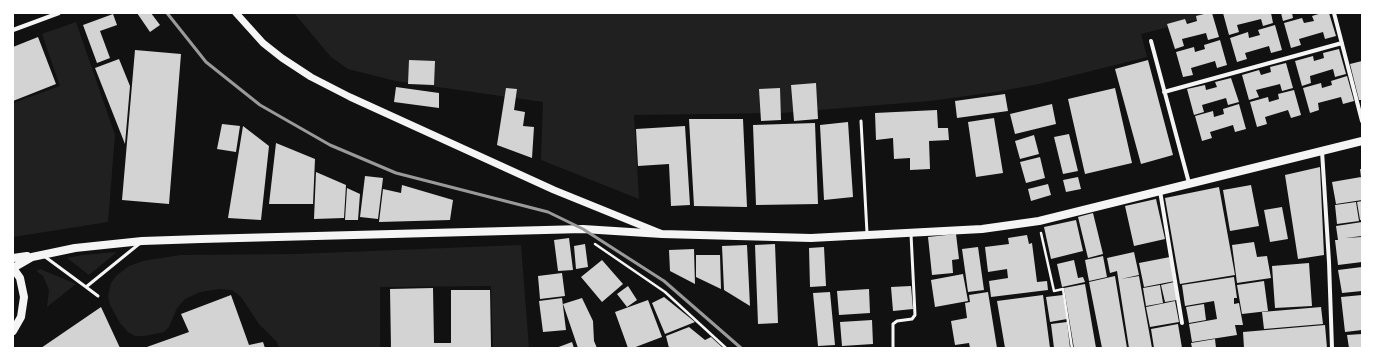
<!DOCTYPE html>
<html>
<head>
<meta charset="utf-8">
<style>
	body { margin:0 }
	#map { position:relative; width:1375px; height:361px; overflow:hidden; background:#111; font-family:"Sofia Sans Condensed",sans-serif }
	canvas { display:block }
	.frame { position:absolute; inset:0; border:14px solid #fff; pointer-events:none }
</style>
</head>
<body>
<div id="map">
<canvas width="1375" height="361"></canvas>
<div class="frame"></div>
</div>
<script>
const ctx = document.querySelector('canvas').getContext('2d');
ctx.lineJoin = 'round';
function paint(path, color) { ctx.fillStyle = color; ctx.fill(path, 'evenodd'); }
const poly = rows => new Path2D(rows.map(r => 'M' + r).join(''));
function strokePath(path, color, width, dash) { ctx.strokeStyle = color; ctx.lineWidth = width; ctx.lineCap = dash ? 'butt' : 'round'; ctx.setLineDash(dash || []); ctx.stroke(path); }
const green = poly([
	[294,13,1222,13,1141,34,1147,57,1039,84,996,92,930,101,781,113,634,115,639,199,541,160,543,102,396,81,348,69,331,57],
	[76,22,115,135,108,222,13,237,13,103,60,86,42,34],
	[521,245,529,348,493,348,491,286,380,287,380,348,279,348,277,342,259,324,241,297,232,290,219,289,200,292,185,299,177,308,169,327,164,332,144,336,135,336,128,332,120,323,110,305,108,296,111,283,116,276,129,266,143,261,180,255,296,254],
	[117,252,89,275,67,258,83,255],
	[40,269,76,284,47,307,49,290,43,276,36,271]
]);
const building = poly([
	[137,13,151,13,160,25,150,32],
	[1208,13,1212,13,1219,37,1208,40,1206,33,1182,39,1184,46,1175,49,1167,24,1185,19,1187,24,1197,21,1196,16],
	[1223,13,1271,13,1273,23,1263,26,1261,19,1237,25,1239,32,1229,35],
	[1281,13,1292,13,1293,18,1283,21],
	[1322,13,1329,13,1336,36,1325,39,1323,32,1299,39,1301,45,1291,48,1284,23,1302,18,1304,23,1314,21,1312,16],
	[113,14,117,25,100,31,110,58,97,63,83,25],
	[1275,25,1282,50,1271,53,1269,46,1245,53,1247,59,1237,62,1230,38,1248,32,1249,38,1260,35,1258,30],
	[38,37,56,84,13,101,13,47],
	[1220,40,1227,65,1217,68,1215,61,1191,68,1193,75,1183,77,1176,52,1194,47,1195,52,1205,49,1204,45],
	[1339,49,1346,74,1335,77,1333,69,1310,76,1311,83,1302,86,1295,61,1313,56,1314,61,1324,58,1323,53],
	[135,50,181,54,169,204,122,200],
	[119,59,130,86,125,144,95,68],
	[409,60,435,61,434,85,408,84],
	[1148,60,1173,155,1141,164,1115,69],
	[1362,61,1362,100,1359,100,1350,64],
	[1286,63,1293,88,1282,91,1280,84,1256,90,1259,97,1249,100,1242,75,1259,70,1261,75,1271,72,1270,67],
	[1347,76,1354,101,1343,104,1341,97,1318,103,1319,110,1310,113,1303,88,1321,83,1322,88,1332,85,1331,81],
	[1231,78,1239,102,1228,105,1226,98,1202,105,1204,112,1194,115,1187,89,1205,85,1206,90,1217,87,1215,82],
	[816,83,818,119,794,121,791,85],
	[396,87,439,93,439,108,394,102],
	[506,88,517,89,514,110,525,112,523,126,534,127,532,158,497,145],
	[780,88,781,120,761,121,759,89],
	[1115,88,1132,163,1085,174,1068,99],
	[1294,90,1301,115,1291,118,1288,110,1265,117,1267,124,1257,127,1250,102,1268,97,1269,102,1279,99,1278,94],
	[1005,94,1008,111,957,118,955,101],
	[1052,104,1056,124,1015,134,1010,114],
	[1239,104,1246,129,1235,132,1233,125,1210,132,1212,138,1202,141,1195,116,1213,111,1214,117,1224,114,1223,109],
	[937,110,938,128,948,128,949,140,929,141,930,169,910,170,910,158,894,159,893,138,876,140,875,113],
	[994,118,1003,173,976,177,968,122],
	[689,119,743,119,747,207,694,206],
	[848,122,853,197,824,200,820,125],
	[815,123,818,204,756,205,753,125],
	[222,124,240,126,236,152,217,149],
	[243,126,269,146,261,220,228,218],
	[685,126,690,205,671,206,669,164,638,166,636,129],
	[1069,134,1078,171,1063,174,1054,137],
	[1034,135,1039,154,1020,159,1015,141],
	[276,143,315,159,313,204,269,204],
	[1040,157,1045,178,1026,183,1020,162],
	[1320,167,1324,255,1298,259,1285,175],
	[1360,169,1362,169,1362,200,1336,204,1332,182,1361,177],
	[316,172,346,185,344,218,314,219],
	[365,176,383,178,378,219,360,217],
	[1078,177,1081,189,1066,192,1063,180],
	[1048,184,1051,195,1031,201,1028,189],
	[402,185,453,200,450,220,379,222,383,189,401,193],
	[1251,185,1259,226,1230,231,1223,190],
	[1219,187,1235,275,1180,284,1165,198],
	[347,188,360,194,358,220,345,220],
	[1156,199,1165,239,1134,246,1125,206],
	[1362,201,1362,220,1360,220,1357,202],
	[1356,202,1359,221,1337,224,1335,205],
	[1282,207,1288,239,1270,242,1264,210],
	[1093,213,1103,254,1088,258,1078,217],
	[1076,220,1083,251,1051,259,1044,227],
	[1362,222,1362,236,1345,238,1362,237,1362,262,1338,265,1335,240,1338,240,1336,226],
	[956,234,959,259,952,260,953,273,932,275,928,237],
	[1027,235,1029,244,1032,243,1037,282,1047,281,1048,290,991,297,989,281,1008,278,1007,269,988,272,985,247,1009,244,1008,238],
	[569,238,573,270,558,271,554,240],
	[1254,242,1257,257,1267,256,1271,278,1237,283,1232,245],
	[585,244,588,267,576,269,574,246],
	[775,244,778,323,758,324,755,245],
	[747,245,750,306,724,290,722,246],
	[824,247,826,286,810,287,809,248],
	[978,247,984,290,968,292,962,249],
	[694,249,695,284,670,271,669,250],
	[1134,252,1139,275,1121,279,1139,276,1152,348,1129,348,1117,271,1110,273,1107,258],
	[696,255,720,255,721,289,696,277],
	[1103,256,1107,277,1089,281,1085,260],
	[1170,257,1175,281,1144,287,1139,263],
	[602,260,623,284,602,302,581,277],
	[1074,260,1078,278,1083,277,1085,282,1062,287,1057,264],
	[1309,263,1312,306,1275,308,1272,266],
	[1362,267,1362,291,1342,293,1338,270],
	[562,273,565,296,540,299,538,276],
	[963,274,968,301,935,307,931,280],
	[1115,276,1127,348,1102,348,1089,282],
	[1234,277,1237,298,1234,298,1234,304,1239,303,1243,325,1235,325,1237,335,1192,342,1189,324,1217,319,1214,301,1185,306,1182,285],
	[1264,281,1268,311,1242,314,1237,285],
	[1174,282,1177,300,1165,302,1161,285],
	[1085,284,1096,348,1074,348,1064,288],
	[1160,285,1163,303,1146,306,1143,288],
	[628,286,637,300,627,307,617,294],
	[911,286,913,309,893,311,891,287],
	[433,288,434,343,451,343,451,290,490,290,491,348,391,348,390,289],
	[869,289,870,313,839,315,837,291],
	[830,292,835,345,818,346,813,293],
	[988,292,997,348,970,348,969,343,955,345,951,321,967,318,965,303,970,302,969,295],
	[231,295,249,345,263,342,265,348,144,348,189,332,181,314],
	[1043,295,1050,348,1005,348,997,301],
	[1063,295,1067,319,1050,322,1046,297],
	[1362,295,1362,330,1345,332,1341,297],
	[664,297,695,322,665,334,652,303],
	[562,298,566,330,543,332,539,301],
	[582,298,593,321,594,341,597,348,578,348,563,304],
	[648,300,662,337,633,348,628,348,615,312],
	[1175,301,1179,322,1150,327,1146,307],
	[1204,304,1206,320,1189,323,1186,307],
	[101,307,120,348,41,348],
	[1321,307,1323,324,1264,329,1262,312],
	[872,320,873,344,842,346,840,322],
	[1067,322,1070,348,1054,348,1051,324],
	[1178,324,1182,348,1154,348,1151,329],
	[1325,325,1327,348,1244,348,1243,332],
	[689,327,705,340,711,337,723,348,669,348,666,336],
	[1362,334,1362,348,1349,348,1347,335],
	[1215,339,1216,348,1192,348,1191,343],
	[572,342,574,348,556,348]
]);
const path = poly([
	[1041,233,1054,291,1063,289,1072,348],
	[595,244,665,292,726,348]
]);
const service = poly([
	[861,121,867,233],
	[44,256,86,287,139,244],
	[86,287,98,296],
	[893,348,893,324,897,321,912,319,915,315,911,234]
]);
const minor = poly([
	[1334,13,1362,121],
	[13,30,59,13],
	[1151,41,1189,183],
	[1164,92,1342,43],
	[1322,151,1329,262,1332,348],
	[1160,191,1182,323]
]);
const tertiary = poly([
	[236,13,263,43,282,58,311,77,350,97,554,190,660,233]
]);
const secondary = poly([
	[13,258,27,256],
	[13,268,32,257,75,248,142,241,201,239,583,229,662,234,811,238,982,229,1039,221,1362,141],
	[13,268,20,278,24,297,21,317,13,331]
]);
const rail = poly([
	[167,13,206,62,260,105,330,145,396,173,548,212,583,229,664,281,741,348]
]);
paint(green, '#202020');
paint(building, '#d3d3d3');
strokePath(path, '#f5f5f5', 2.5);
strokePath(service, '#f5f5f5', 3);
strokePath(minor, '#f5f5f5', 4);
strokePath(tertiary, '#f5f5f5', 7);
strokePath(secondary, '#f5f5f5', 8);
strokePath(rail, '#9a9a9a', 3);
</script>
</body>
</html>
